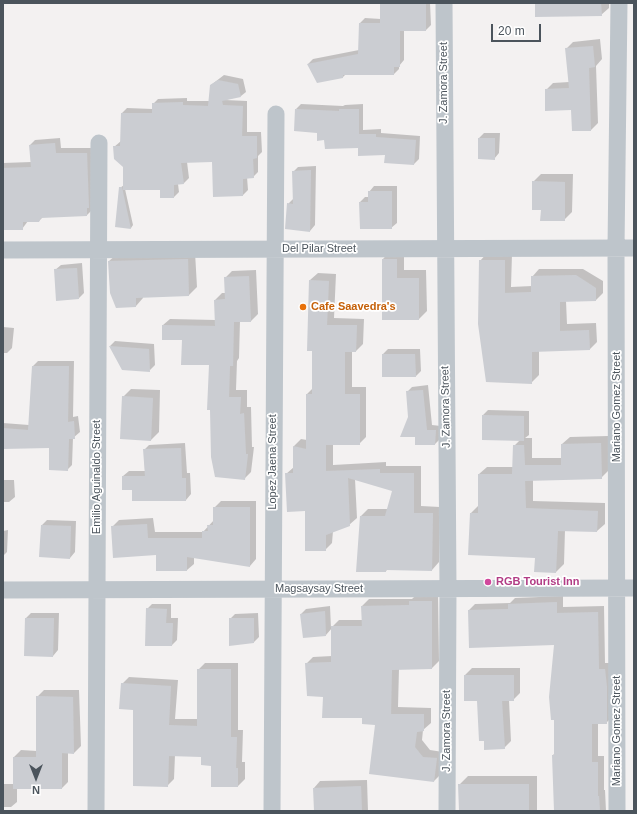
<!DOCTYPE html>
<html>
<head>
<meta charset="utf-8">
<style>
	body { margin:0 }
	#map { position:relative; width:637px; height:814px; overflow:hidden; background:#f3f1f1; font-family:Arial,sans-serif }
	canvas { display:block }
	.frame { position:absolute; inset:0; border:4px solid #4b545c; pointer-events:none }
	.north { position:absolute; left:16px; top:758px; width:40px; height:40px; -webkit-text-stroke:3px #fff; paint-order:stroke; rotate:180deg; font-size:11px; font-weight:700; line-height:16px; text-align:center; color:#4b545c }
	.north::after { content:''; display:block; margin:auto; width:14px; height:18px; background:#4b545c; clip-path:polygon(50% 0,100% 100%,50% 72%,0 100%) }
	.scale { position:absolute; left:491px; top:24px; width:50px; height:18px; box-sizing:border-box; border:2px solid #4b545c; border-top:0; padding-left:5px; font-size:12px; line-height:14px; white-space:nowrap; color:#4b545c; -webkit-text-stroke:3px #fff; paint-order:stroke }
</style>
</head>
<body>
<div id="map">
<canvas width="637" height="814"></canvas>
<div class="frame"></div>
<div class="north">N</div>
<div class="scale">20 m</div>
</div>
<script>
const ctx = document.querySelector('canvas').getContext('2d');
ctx.lineJoin = 'round';
function paint(path, color) { ctx.fillStyle = color; ctx.fill(path, 'evenodd'); }
const poly = rows => new Path2D(rows.map(r => 'M' + r).join(''));
function strokePath(path, color, width, dash) { ctx.strokeStyle = color; ctx.lineWidth = width; ctx.lineCap = dash ? 'butt' : 'round'; ctx.setLineDash(dash || []); ctx.stroke(path); }
function write(font, color, halo, rows, align = 'center') {
  ctx.font = font + ' Arial,sans-serif'; ctx.lineWidth = 3.5; ctx.setLineDash([]); ctx.textBaseline = 'middle'; ctx.strokeStyle = halo; ctx.fillStyle = color; for (const [text, x, y, turn = 0] of rows) {
    ctx.save(); ctx.translate(x, y); ctx.rotate((+turn || 0) * Math.PI / 180); ctx.textAlign = isNaN(turn) ? turn : align; if (halo) ctx.strokeText(text, 0, 0); ctx.fillText(text, 0, 0); ctx.restore();
  }
}
const shadow = poly([
	[383,3,430,3,431,25,426,30,404,30,404,60,399,66,399,69,394,74,346,74,343,77,318,82,308,64,313,59,359,50,360,23,365,18,381,19,381,5],
	[536,3,609,3,609,8,601,15],
	[600,39,602,59,596,66,598,123,591,130,572,109,546,90,553,83,569,82,566,49,573,42],
	[224,75,243,79,246,92,241,96,225,100,247,101,247,132,261,132,262,152,258,156,258,172,253,177,247,177,248,190,243,195,213,161,187,162,189,178,184,183,178,184,179,192,174,197,161,189,125,189,133,225,131,228,117,226,120,188,124,185,124,166,114,147,121,141,122,113,127,108,153,109,153,104,158,99,187,98,187,101,209,101,211,85],
	[301,104,343,106,345,105,363,104,363,130,381,129,381,133,420,136,419,159,414,164,386,154,325,139,296,109],
	[484,133,500,133,499,153,494,159,479,138],
	[60,138,61,148,92,148,92,210,87,215,43,217,39,221,28,221,22,229,3,229,3,163,31,162,30,145,35,140],
	[316,166,315,225,310,231,288,204,294,198,293,172,298,167],
	[541,174,573,174,572,212,564,220,533,182],
	[374,186,397,186,397,223,391,228,360,202,365,197,369,197,369,192],
	[390,251,404,251,404,270,426,270,427,311,419,319,383,259],
	[195,252,197,287,189,295,143,296,143,298,136,306,109,261,117,254],
	[487,253,512,254,511,287,532,286,532,277,539,269,583,269,603,281,603,293,596,300,566,301,567,324,596,323,597,342,590,349,539,351,539,375,532,382,480,261],
	[82,263,84,293,79,298,55,270,61,265],
	[256,270,258,314,251,321,240,321,239,358,237,361,236,390,247,390,247,407,251,407,252,447,254,447,251,472,244,479,210,364,183,339,163,325,170,319,216,320,215,300,222,293,225,293,225,278,232,271],
	[318,273,336,274,334,318,364,319,363,344,356,351,352,351,352,387,366,387,366,437,359,444,333,444,333,465,386,462,386,466,421,466,421,506,440,507,439,562,432,570,388,569,386,571,360,517,368,509,388,509,393,490,355,479,357,518,349,525,333,531,332,543,325,550,286,474,294,467,294,446,301,439,307,440,307,394,313,388,310,280],
	[3,327,14,328,12,348,7,353,3,353],
	[115,341,154,344,155,365,150,370,110,346],
	[388,349,420,349,421,371,416,376,383,354],
	[38,361,74,361,73,417,78,416,80,432,73,438,72,465,67,470,50,447,3,448,3,423,29,425,33,366],
	[428,385,432,425,441,426,440,439,435,444,416,436,409,417,407,392,412,387],
	[131,389,160,390,159,432,151,440,123,397],
	[488,410,529,411,529,435,525,438,532,438,532,458,562,458,562,444,570,437,608,436,609,470,601,478,533,480,533,501,605,503,605,524,597,531,565,530,564,564,556,572,535,571,536,557,471,513,479,505,479,474,487,467,514,467,514,446,520,440,483,415],
	[185,443,187,473,190,473,191,494,186,500,133,489,123,476,129,471,145,471,144,450,149,445],
	[3,480,14,480,15,497,9,502,3,502],
	[221,501,256,501,256,559,250,566,194,557,194,564,187,570,112,527,119,520,153,518,155,532,203,532,214,520,214,508],
	[47,520,76,521,75,552,70,558,42,525],
	[8,530,7,552,3,556,3,531],
	[417,594,438,594,439,661,432,668,399,669,398,707,431,708,431,723,423,730,422,740,430,750,443,752,441,774,434,781,376,724,324,696,306,664,313,657,332,656,332,628,326,635,301,614,306,609,330,606,331,628,339,620,363,620,362,606,369,599,412,599],
	[563,596,563,607,604,606,605,663,611,663,613,716,606,723,598,723,598,756,604,756,604,790,605,790,606,811,555,811,553,755,555,753,555,644,469,610,475,604,510,603,515,598],
	[152,604,171,604,171,618,178,618,177,640,172,645,147,609],
	[31,613,59,613,58,650,53,656,25,655,26,618],
	[258,613,259,637,254,642,230,619,235,614],
	[205,663,238,663,238,730,243,730,242,762,245,762,245,779,238,786,202,756,175,755,174,779,167,786,122,684,129,677,178,680,175,719,198,719,198,670],
	[472,668,520,668,520,693,513,700,509,700,511,741,504,748,465,675],
	[44,690,79,690,81,746,74,753,68,753,68,782,62,788,17,788,17,802,11,807,3,807,3,784,14,784,14,757,21,750,37,751,37,697],
	[468,776,537,776,537,811,460,811,459,785],
	[367,780,368,811,315,811,314,788,320,781]
]);
const building = poly([
	[426,3,426,31,400,31,400,67,394,67,394,75,343,75,343,78,317,83,307,64,358,54,359,23,380,23,380,4],
	[535,3,601,3,602,16,535,17],
	[593,46,595,67,589,68,591,131,572,131,571,110,545,111,545,89,569,88,565,48],
	[218,80,238,84,241,97,222,101,223,105,243,106,242,136,257,136,257,158,253,159,254,178,243,179,243,196,213,197,212,162,181,163,184,184,174,185,174,198,160,198,160,190,123,190,123,167,114,159,113,146,120,146,121,113,152,113,152,103,183,102,183,105,208,106,210,85],
	[295,109,339,111,339,109,359,109,359,134,376,134,376,137,416,140,414,165,384,163,385,155,358,156,358,148,325,149,324,140,317,141,317,133,294,131],
	[478,138,495,138,495,160,478,159],
	[55,143,56,153,87,153,89,208,87,208,87,216,41,218,39,222,23,222,23,230,3,230,3,168,31,167,29,145],
	[311,170,310,232,285,229,287,203,293,204,292,171],
	[532,181,565,182,565,221,540,221,541,210,532,210],
	[119,187,122,187,131,229,115,227],
	[368,191,392,191,392,229,360,229,359,202,368,202],
	[188,259,189,296,136,298,136,307,116,308,110,293,108,261],
	[382,259,397,259,397,278,419,278,419,320,382,320],
	[479,260,505,260,505,293,531,292,531,276,576,275,596,288,596,301,560,302,560,331,589,330,590,350,532,352,532,384,486,382,478,324],
	[77,268,79,299,56,301,54,269],
	[249,276,251,322,234,322,233,366,230,366,229,397,241,397,240,414,244,413,246,454,248,454,245,480,215,477,211,457,210,410,207,410,209,365,181,365,182,340,162,340,162,325,215,326,214,300,225,299,224,277],
	[309,280,329,281,327,325,357,325,356,352,345,352,345,394,360,394,360,445,326,445,326,471,380,469,380,473,414,473,414,513,433,513,432,571,386,570,386,572,356,572,360,516,385,516,392,491,348,478,350,526,326,535,326,551,305,551,305,511,287,512,285,473,293,473,293,446,306,449,306,394,312,394,312,351,307,351],
	[109,346,149,349,150,372,122,370],
	[382,354,415,354,416,377,382,377],
	[32,366,69,366,68,422,74,421,75,439,69,439,68,471,49,470,49,448,3,449,3,428,28,430],
	[423,390,427,430,436,430,435,445,415,445,415,437,400,437,408,417,406,391],
	[122,396,153,398,151,441,120,439],
	[482,415,524,416,524,441,482,440],
	[601,443,602,479,525,481,526,508,598,511,597,532,558,531,556,573,534,572,535,558,468,555,470,513,478,513,478,474,512,474,513,445,524,445,525,465,561,465,561,444],
	[181,448,182,478,186,478,186,501,132,501,132,490,122,490,122,476,145,476,143,449],
	[213,507,250,507,250,567,187,557,187,571,156,571,156,555,113,558,111,526,147,524,148,538,202,538,202,531,208,531,207,525,213,525],
	[41,525,71,526,70,559,39,557],
	[409,601,432,601,432,669,392,670,391,714,424,714,424,731,417,732,415,747,423,757,437,758,434,782,369,774,375,725,362,724,362,718,322,718,323,697,307,696,305,663,331,662,331,626,362,626,361,606,409,605],
	[557,602,557,613,598,612,599,669,605,669,607,687,607,724,592,724,592,762,598,762,598,796,599,796,600,811,554,811,552,755,554,755,554,720,551,720,549,697,554,645,469,648,468,610,508,609,508,604],
	[146,608,167,609,166,623,173,623,172,646,145,646],
	[325,611,326,636,303,638,300,614],
	[25,618,54,618,53,657,24,656],
	[229,618,254,618,254,643,229,646],
	[197,669,231,669,231,737,237,737,236,768,238,768,238,787,211,787,211,766,201,765,201,757,169,756,168,787,133,786,133,710,119,709,121,683,171,686,169,725,197,726],
	[464,675,514,675,514,701,502,701,505,749,484,750,484,741,479,741,477,701,464,701],
	[36,696,73,697,74,754,62,753,62,789,13,789,13,757,36,757],
	[458,784,529,784,529,811,459,811],
	[361,786,362,811,314,811,313,788]
]);
const minor = poly([
	[444,3,448,589,447,811],
	[3,250,634,248],
	[3,590,634,588],
	[96,811,99,143],
	[272,811,276,114],
	[617,811,616,248,619,3]
]);
const markers = [
	[303,307,4,"#e8710a"],
	[488,582,4,"#d1479c"]
];
const streetNames = [
	["J. Zamora Street",444,83,-90],
	["Del Pilar Street",319,249],
	["J. Zamora Street",446,407,-91],
	["Mariano Gomez Street",617,407,-90],
	["Lopez Jaena Street",273,462,-90],
	["Emilio Aguinaldo Street",97,477,-90],
	["Magsaysay Street",319,589],
	["J. Zamora Street",447,731,-90],
	["Mariano Gomez Street",617,731,-90]
];
const foodNames = [
	["Cafe Saavedra's",311,307]
];
const hotelNames = [
	["RGB Tourist Inn",496,582]
];
paint(shadow, '#0003');
paint(building, '#cbcdd2');
strokePath(minor, '#bec5cb', 17);
for (const [x, y, r, color] of markers) { const dot = new Path2D(); dot.arc(x, y, r, 0, 2 * Math.PI); ctx.fillStyle = color; ctx.fill(dot); strokePath(dot, '#fff', 1.5); }
write('11px', '#4b545c', '#fff', streetNames);
write('bold 11px', '#c56008', '#fff', foodNames, 'left');
write('bold 11px', '#b23c85', '#fff', hotelNames, 'left');
</script>
</body>
</html>
